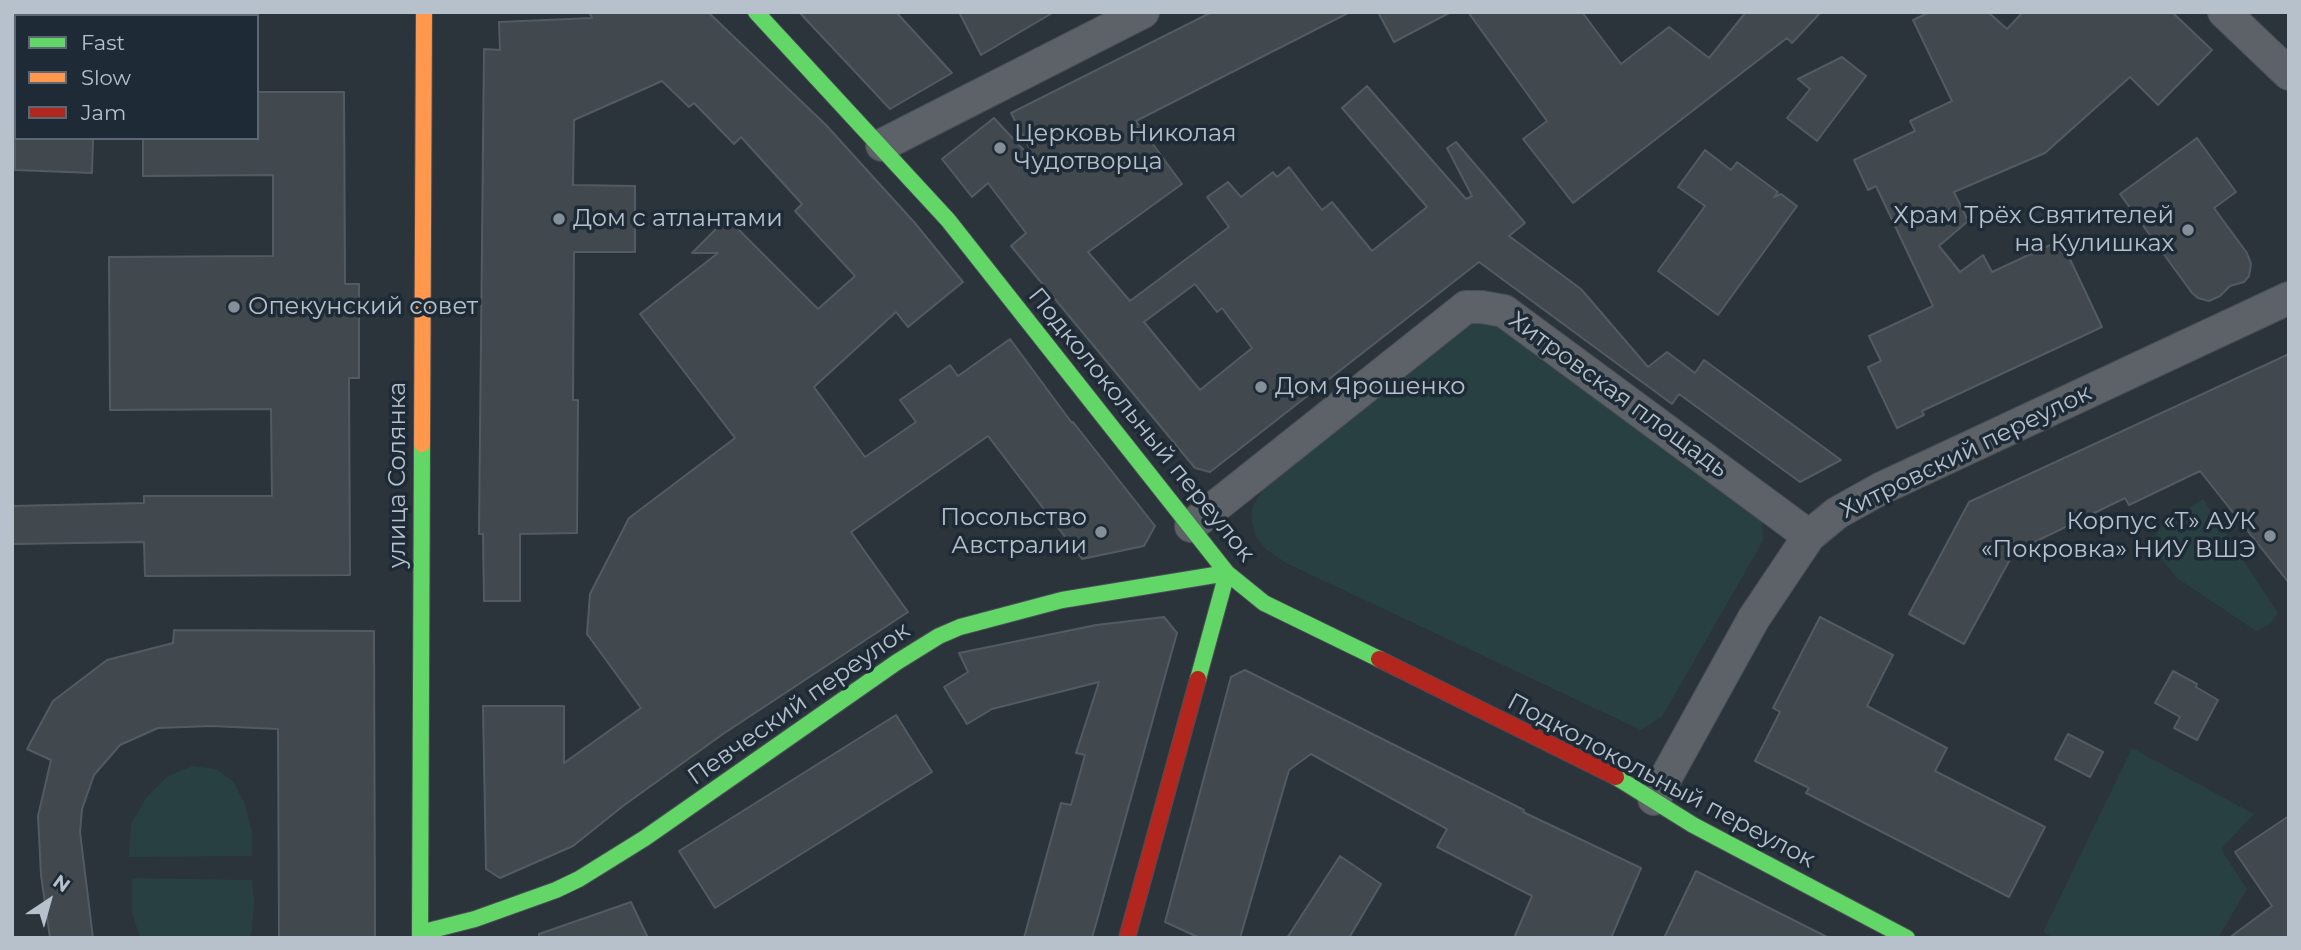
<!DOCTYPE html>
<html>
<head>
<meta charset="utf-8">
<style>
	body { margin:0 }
	#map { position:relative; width:2301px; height:950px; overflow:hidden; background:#2b333b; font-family:Montserrat,sans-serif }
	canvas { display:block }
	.frame { position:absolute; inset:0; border:14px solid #b6c1cb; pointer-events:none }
	.legend { position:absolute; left:14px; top:14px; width:245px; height:126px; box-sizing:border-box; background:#1e2b36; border:2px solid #5b6772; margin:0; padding:9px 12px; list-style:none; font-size:21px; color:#b6c1cb }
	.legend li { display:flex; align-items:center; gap:14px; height:35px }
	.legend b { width:35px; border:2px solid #5b6772 }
	.north { position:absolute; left:14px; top:866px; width:70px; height:70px; -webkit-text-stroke:5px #1e2b36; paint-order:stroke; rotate:36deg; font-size:19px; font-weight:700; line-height:28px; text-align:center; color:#b6c1cb }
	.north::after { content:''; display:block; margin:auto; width:24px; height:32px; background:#b6c1cb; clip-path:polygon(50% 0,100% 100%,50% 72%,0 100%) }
</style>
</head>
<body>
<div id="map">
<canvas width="2301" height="950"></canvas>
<div class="frame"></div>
<ul class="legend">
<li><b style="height:9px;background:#63d668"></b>Fast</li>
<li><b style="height:9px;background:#ff974d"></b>Slow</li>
<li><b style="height:9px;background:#b3261e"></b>Jam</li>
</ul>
<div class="north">N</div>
</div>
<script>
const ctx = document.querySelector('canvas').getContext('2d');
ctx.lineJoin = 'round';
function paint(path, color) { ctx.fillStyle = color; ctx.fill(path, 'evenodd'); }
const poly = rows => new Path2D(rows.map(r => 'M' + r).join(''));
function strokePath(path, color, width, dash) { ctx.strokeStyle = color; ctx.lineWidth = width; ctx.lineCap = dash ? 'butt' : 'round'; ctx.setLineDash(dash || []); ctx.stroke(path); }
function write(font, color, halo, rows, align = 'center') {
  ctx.font = font + ' Montserrat,sans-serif'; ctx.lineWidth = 7; ctx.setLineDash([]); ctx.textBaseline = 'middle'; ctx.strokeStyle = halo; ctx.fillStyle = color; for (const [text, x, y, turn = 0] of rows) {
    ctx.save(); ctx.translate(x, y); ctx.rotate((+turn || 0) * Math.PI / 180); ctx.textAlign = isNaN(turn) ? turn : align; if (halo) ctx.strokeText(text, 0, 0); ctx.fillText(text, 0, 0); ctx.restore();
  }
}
const green = poly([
	[1481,320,1497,325,1762,520,1763,541,1662,717,1641,730,1286,563,1267,550,1256,538,1252,522,1252,507,1269,480,1459,327],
	[2203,499,2278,613,2270,624,2256,631,2177,578,2162,560,2154,538,2164,523],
	[2132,748,2254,814,2221,849,2247,889,2218,938,2054,938,2043,932],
	[193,766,216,769,233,781,245,804,252,832,252,856,129,857,131,824,146,798,168,776],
	[132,878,252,880,254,903,252,932,249,938,140,938,132,912]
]);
const building = poly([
	[589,12,708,12,826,125,914,222,963,282,908,327,896,312,814,387,865,457,916,422,900,400,950,365,958,376,1010,339,1072,423,1073,422,1155,526,1144,546,1082,559,988,436,851,532,908,612,723,734,623,806,573,846,500,878,486,869,483,706,564,706,564,763,641,708,587,634,590,594,629,518,735,438,640,314,718,253,692,253,727,218,818,309,855,276,795,211,802,204,741,137,734,144,694,103,689,107,662,81,574,120,573,185,635,186,635,252,574,252,573,400,578,400,577,533,520,534,520,601,484,601,483,534,479,534,484,49,500,50,499,22,592,18,589,12],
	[799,12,896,12,952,73,890,109,799,12],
	[959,12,1054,12,981,55,959,12],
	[1212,12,1350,12,1136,121,1182,184,1088,252,1130,301,1229,227,1207,197,1228,182,1241,197,1273,172,1277,177,1289,167,1322,210,1332,202,1372,251,1427,207,1342,108,1367,86,1466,199,1472,196,1447,148,1456,142,1525,223,1509,236,1581,289,1648,367,1667,352,1695,373,1704,360,1841,460,1800,482,1679,394,1672,404,1479,262,1210,472,1195,468,1011,246,1026,233,988,183,972,197,942,159,994,118,1030,157,1033,155,1011,113,1212,12],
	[1195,284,1217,312,1222,308,1252,348,1200,390,1144,322,1195,284],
	[1378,12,1451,12,1394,42,1378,12],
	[1468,12,1582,12,1621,64,1669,27,1709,58,1746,12,1821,12,1792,43,1787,38,1573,203,1523,139,1547,121,1468,12],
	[1930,12,1988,12,2007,29,2023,12,2172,12,2212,50,2158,105,2130,77,2045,153,1954,192,1968,221,1939,246,1960,272,1983,255,1992,272,2061,240,2102,327,1922,411,1924,415,1897,428,1868,367,1881,361,1869,336,1933,306,1876,186,1868,190,1854,160,1915,131,1910,121,1952,101,1913,20,1930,12],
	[1842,57,1866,76,1817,141,1787,118,1810,89,1798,79,1842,57],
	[257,92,344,92,345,284,359,284,359,378,349,378,350,575,145,576,144,542,12,544,12,506,144,503,144,496,272,496,271,409,110,410,109,257,273,256,273,175,143,176,143,138,257,138,257,92],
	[15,138,93,138,92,173,15,170,15,138],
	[2197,138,2236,192,2214,208,2247,253,2251,264,2249,276,2244,282,2230,286,2220,296,2209,301,2198,298,2192,293,2120,194,2197,138],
	[1705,150,1731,170,1737,162,1778,192,1774,197,1781,194,1797,206,1718,315,1658,271,1705,206,1678,187,1705,150],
	[2289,354,2289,583,2200,471,2129,505,2125,498,2014,552,1964,644,1909,614,1969,502,2289,354],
	[1164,617,1177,633,1092,938,1024,938,1061,803,1071,805,1085,755,1076,753,1099,682,992,709,967,724,944,687,968,672,959,653,1096,625,1164,617],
	[1820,617,1893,655,1867,706,1947,748,1935,771,2045,827,2009,897,1806,793,1809,788,1755,761,1780,712,1773,708,1820,617],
	[174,630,374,631,375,938,279,938,278,729,211,726,158,728,120,745,94,775,82,809,80,832,93,938,50,938,41,875,38,816,51,760,27,749,53,701,107,660,173,643,174,630],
	[1245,670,1524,810,1523,812,1641,868,1611,938,1514,938,1532,896,1437,847,1447,829,1311,754,1289,770,1240,938,1200,938,1165,922,1231,677,1245,670],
	[2173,671,2197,684,2196,687,2218,700,2197,740,2174,728,2180,717,2155,703,2173,671],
	[896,715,932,772,715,908,679,851,896,715],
	[2068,734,2103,752,2090,777,2055,759,2068,734],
	[2289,816,2289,938,2229,938,2272,906,2235,852,2289,816],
	[1340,856,1381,884,1349,938,1287,938,1340,856],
	[1696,871,1829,938,1664,938,1696,871],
	[631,902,648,938,539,938,539,934,631,902]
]);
const street = poly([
	[2224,12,2289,74],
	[114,16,120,12],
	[12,72,16,70],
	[882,145,1143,12],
	[1191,526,1466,307,1482,307,1504,311,1809,536],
	[1654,799,1754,618,1809,536,1837,513,1880,489,2289,298]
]);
const fast = poly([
	[756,12,948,220,1227,573,1264,603,1379,659],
	[1198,679,1227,573],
	[1616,777,1693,825,1907,938],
	[420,933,475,919,556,890,579,879,645,838,897,662,939,636,960,627,1062,600,1227,573],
	[420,938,422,444]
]);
const slow = poly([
	[422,444,424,12]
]);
const jam = poly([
	[1379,659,1616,777],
	[1127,938,1198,679]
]);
const markers = [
	[1000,148,7,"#858f99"],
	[559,219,7,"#858f99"],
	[2188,230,7,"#858f99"],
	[234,307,7,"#858f99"],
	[1261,387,7,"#858f99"],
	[1101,532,7,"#858f99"],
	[2270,536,7,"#858f99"]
];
const poiNames = [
	["Церковь Николая",1014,134],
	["Чудотворца",1014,162],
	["Храм Трёх Святителей",2174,216,"right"],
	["на Кулишках",2174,244,"right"],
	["Дом с атлантами",573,219],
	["Опекунский совет",248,307],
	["Дом Ярошенко",1275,387],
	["Посольство",1087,518,"right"],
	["Австралии",1087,546,"right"],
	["Корпус «Т» АУК",2256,522,"right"],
	["«Покровка» НИУ ВШЭ",2256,550,"right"]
];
const streetNames = [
	["Хитровская площадь",1618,395,36],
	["Подколокольный переулок",1141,425,51],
	["Хитровский переулок",1966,452,-26],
	["улица Солянка",398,475,-90],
	["Певческий переулок",799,704,-35],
	["Подколокольный переулок",1661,781,28]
];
paint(green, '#284041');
paint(building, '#41484e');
strokePath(building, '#535b62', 2);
strokePath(street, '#494f55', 34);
strokePath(fast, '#494f55', 18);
strokePath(slow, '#494f55', 18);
strokePath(jam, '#494f55', 18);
strokePath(street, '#5c6268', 32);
strokePath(fast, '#63d668', 16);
strokePath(slow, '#ff974d', 16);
strokePath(jam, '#b3261e', 16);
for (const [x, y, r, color] of markers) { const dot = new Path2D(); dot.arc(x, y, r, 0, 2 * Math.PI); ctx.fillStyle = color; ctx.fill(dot); strokePath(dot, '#1e2b36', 2.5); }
write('24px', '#b6c1cb', '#1e2b36', poiNames, 'left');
write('24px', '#b6c1cb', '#1e2b36', streetNames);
</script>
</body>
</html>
